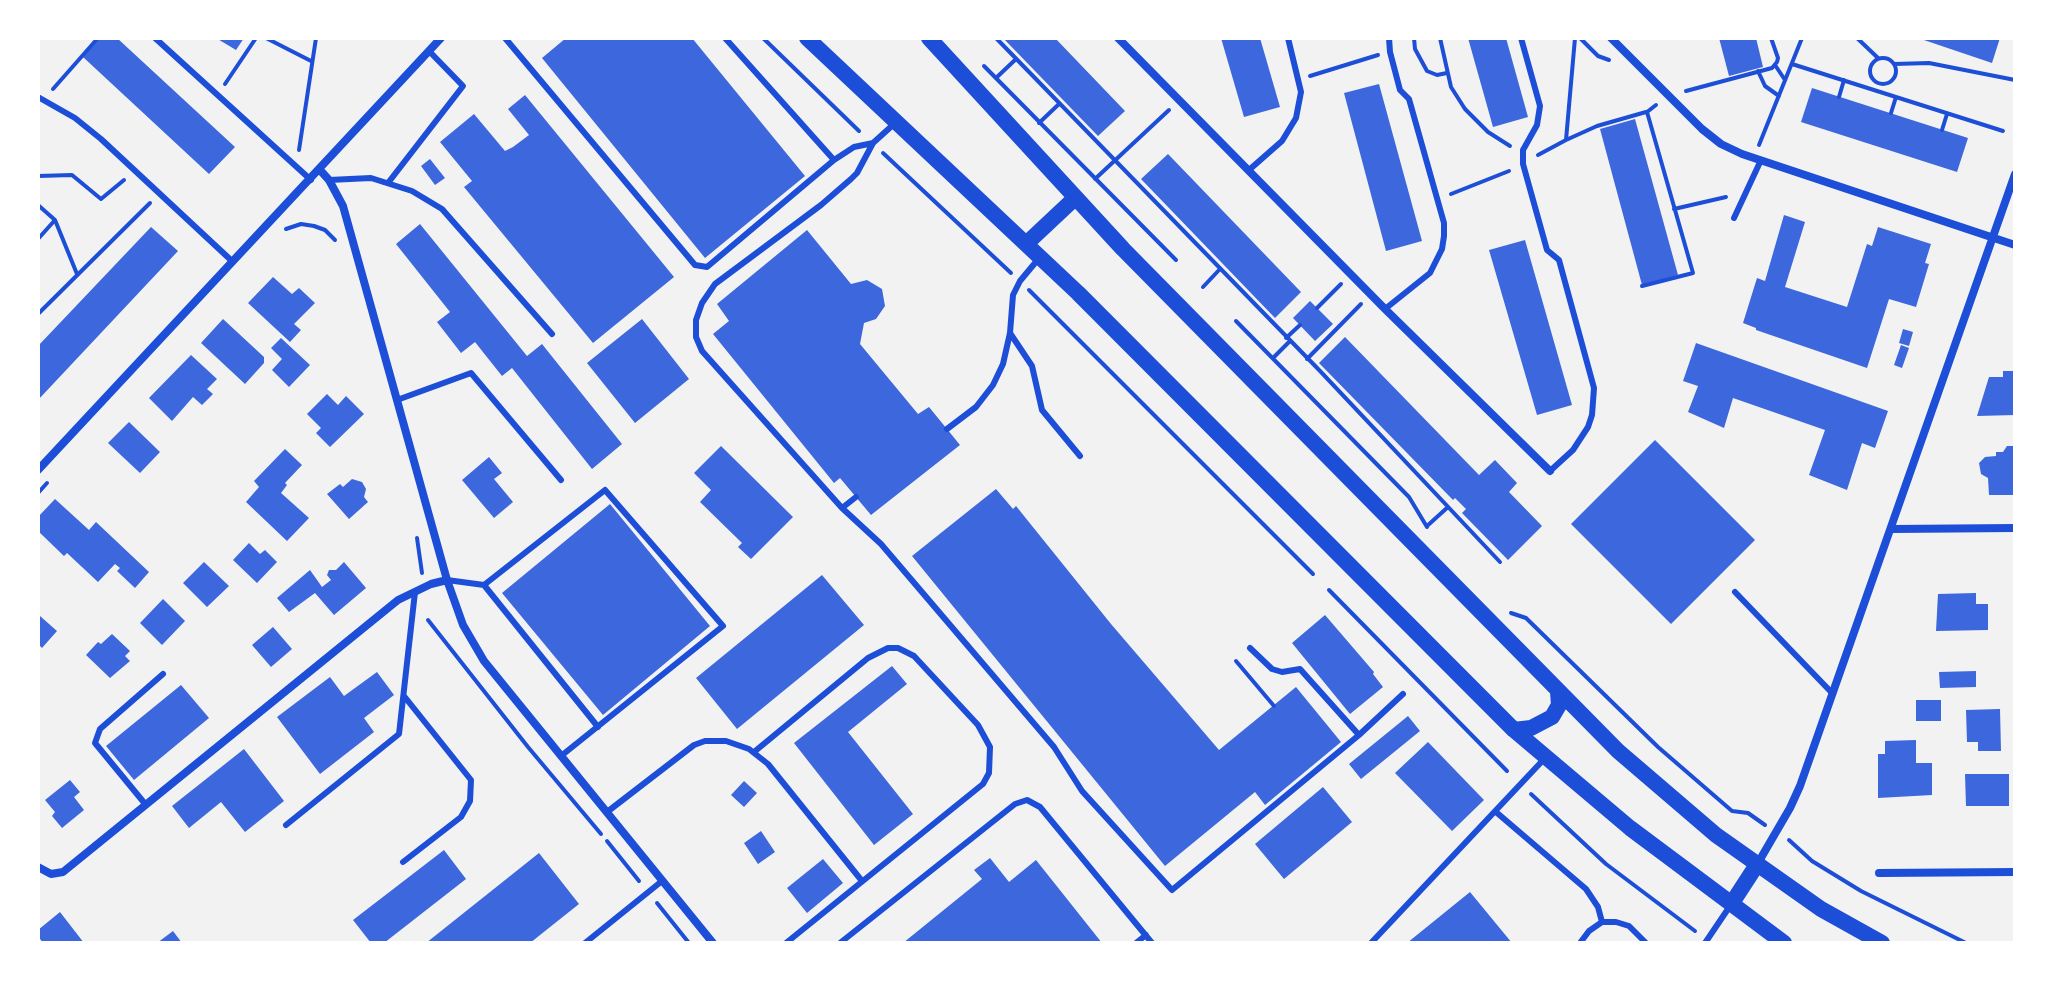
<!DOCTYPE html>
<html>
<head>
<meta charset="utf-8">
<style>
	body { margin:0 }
	#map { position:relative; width:2053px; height:981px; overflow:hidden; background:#f2f2f2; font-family:Roboto,sans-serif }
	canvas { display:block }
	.frame { position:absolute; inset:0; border:40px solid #fff; pointer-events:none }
</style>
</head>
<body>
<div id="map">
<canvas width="2053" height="981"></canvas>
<div class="frame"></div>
</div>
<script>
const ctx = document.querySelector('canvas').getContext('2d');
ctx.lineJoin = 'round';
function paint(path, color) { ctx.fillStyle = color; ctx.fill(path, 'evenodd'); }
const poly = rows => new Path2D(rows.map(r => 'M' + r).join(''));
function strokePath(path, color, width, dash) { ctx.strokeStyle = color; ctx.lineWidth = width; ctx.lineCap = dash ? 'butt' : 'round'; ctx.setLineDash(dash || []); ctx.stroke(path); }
const building = poly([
	[100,38,117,38,235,147,209,174,83,57],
	[216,38,244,38,236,50],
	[566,38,692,38,805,176,705,258,542,58],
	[1003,38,1055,38,1125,111,1098,136],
	[1221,38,1260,38,1280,107,1244,117],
	[1468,38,1506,38,1528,117,1493,127],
	[1719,38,1756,38,1763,67,1729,76],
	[1918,38,2000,38,1992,63],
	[1379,84,1422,241,1386,251,1344,93],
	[1812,88,1968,138,1957,172,1801,122],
	[525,95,674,277,593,343,464,187,472,181,440,142,474,114,505,151,513,147,529,135,508,109],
	[1635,119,1678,275,1642,285,1600,129],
	[1168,154,1301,292,1275,318,1141,179],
	[430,159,445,178,435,185,421,166],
	[1784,215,1805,222,1785,287,1847,307,1867,244,1872,246,1878,227,1931,244,1925,263,1929,264,1916,307,1889,299,1867,368,1756,330,1756,328,1743,323,1757,278,1765,281],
	[420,224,527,356,542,344,622,444,592,469,512,368,502,376,475,342,461,353,437,322,450,312,396,244],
	[151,227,178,251,38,400,38,346],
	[807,230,851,284,867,280,882,289,885,306,876,319,864,323,860,344,918,414,929,407,960,445,871,515,840,478,834,483,713,334,729,321,717,304],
	[1525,240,1572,405,1537,415,1489,250],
	[273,277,292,294,299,288,315,303,294,324,301,330,290,342,248,303],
	[1310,301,1333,324,1315,341,1293,318],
	[223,319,264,357,264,363,245,384,201,343],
	[642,319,689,379,635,423,587,363],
	[1903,329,1913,332,1909,346,1899,343],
	[1345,337,1479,475,1495,460,1517,483,1509,492,1542,526,1508,560,1462,513,1466,509,1455,498,1453,500,1319,363],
	[281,338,310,365,289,387,272,370,282,359,271,348],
	[1696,343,1888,411,1875,448,1862,443,1847,490,1809,475,1825,430,1733,398,1724,428,1688,412,1698,386,1683,381],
	[1901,345,1909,348,1902,368,1894,365],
	[191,355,217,379,207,389,213,394,202,405,193,397,172,421,149,398],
	[2003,371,2015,371,2015,415,1977,416,1989,377,2003,377],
	[327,394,338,405,346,396,364,414,330,447,316,433,321,428,307,414],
	[129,422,160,452,140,473,108,443],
	[1655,440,1755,540,1671,624,1571,524],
	[721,446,793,517,751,559,738,547,742,543,700,502,711,490,694,473],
	[2007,446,2015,446,2015,495,1989,495,1988,478,1981,474,1979,463,1985,457,1996,456,1996,452,2003,452],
	[285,449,302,465,285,483,287,485,281,493,309,518,287,541,246,502,259,487,254,481],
	[489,457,502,473,494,479,513,502,494,518,462,480],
	[352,479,362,482,366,489,364,497,368,502,349,519,327,494,340,484,343,487],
	[996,489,1013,509,1016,506,1111,624,1219,750,1296,687,1341,742,1265,805,1255,792,1165,866,912,556],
	[55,499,89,530,96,522,149,572,135,588,117,571,120,568,115,564,98,582,67,553,64,556,38,531,38,517],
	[610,504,710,626,603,715,502,593],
	[249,543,260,554,265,550,277,562,257,583,233,560],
	[204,562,229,586,207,607,183,583],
	[344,562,366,588,334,615,315,593,289,612,277,598,310,570,322,587,331,580,327,575,329,570,336,570],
	[822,575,864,625,737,729,696,678],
	[1976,593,1976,604,1988,604,1988,630,1936,631,1938,594],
	[163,599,185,621,162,645,140,623],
	[1325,615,1374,672,1373,674,1383,687,1350,714,1292,643],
	[40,616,57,631,42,648,38,644,38,618],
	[273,627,292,649,271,667,252,645],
	[112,634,130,651,125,656,130,661,110,678,86,655,98,642,101,644],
	[892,666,907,684,848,732,913,814,874,845,794,743],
	[1976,671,1976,687,1940,688,1939,672],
	[377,672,394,695,364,718,374,732,320,774,277,717,330,677,344,696],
	[181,685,209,718,134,780,106,746],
	[1916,700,1941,700,1941,721,1916,721],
	[2000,709,2001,751,1978,751,1978,742,1967,742,1966,710],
	[1408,716,1420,731,1361,779,1349,764],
	[1916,740,1916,763,1932,763,1932,795,1878,798,1878,754,1885,754,1885,741],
	[1428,742,1484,800,1452,831,1395,773],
	[244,749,284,801,245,832,221,802,189,828,172,806],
	[1965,774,2009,774,2009,806,1966,806],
	[70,780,80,792,74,797,84,810,62,828,52,816,55,812,45,800],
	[744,781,757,793,744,807,731,795],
	[1323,787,1352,822,1284,879,1255,844],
	[761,831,775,852,758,864,744,843],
	[444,850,466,879,384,943,371,943,353,920],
	[539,853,579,904,530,943,426,943],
	[990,858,1009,882,1036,860,1102,943,903,943,982,879,974,870],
	[823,859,843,883,807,913,787,888],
	[1470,892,1512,943,1407,943],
	[60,912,84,943,43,943,38,936,38,930],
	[173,931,182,943,157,943]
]);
const path = poly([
	[266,38,311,61],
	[763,38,859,131],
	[996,38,1321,372,1500,562],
	[1414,38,1415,49,1427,71,1437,75,1447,73],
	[1440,38,1451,87,1465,109,1488,132,1510,146],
	[1580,38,1598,56,1609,60],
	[1857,38,1878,58],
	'1870 71a13 13 0 1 1 26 0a13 13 0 1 1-26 0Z',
	[1792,64,2003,131],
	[1894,64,1929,63,2015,80],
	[1775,65,1785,80],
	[984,66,1176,260],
	[1758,71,1765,86,1779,96],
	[1310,76,1378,55],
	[996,78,1016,59],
	[225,84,256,38],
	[53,89,98,38],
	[1686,91,1772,68,1777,62,1778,58,1771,38],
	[1839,97,1844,80],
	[1891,113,1896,97],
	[1039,123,1059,104],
	[1942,130,1947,114],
	[1566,140,1597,126,1646,112],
	[1759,145,1802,38],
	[299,150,316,38],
	[883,153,1011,273],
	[1538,155,1566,140,1575,38],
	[38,176,72,175,101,199,124,180],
	[1095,179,1169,110],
	[1451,194,1509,171],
	[38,205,55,220,77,274],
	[1674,209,1726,197],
	[286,229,301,224,314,226,325,230,335,240],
	[38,239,55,220],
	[1642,286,1693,273,1647,112,1656,105],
	[1203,287,1220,269],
	[1029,290,1313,574],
	[1317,308,1341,284],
	[38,314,150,203],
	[1236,321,1409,497,1427,527],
	[1286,338,1300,325],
	[1273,358,1290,341],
	[1307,359,1361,304],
	[38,493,47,483],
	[1427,526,1448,507],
	[417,538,422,573],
	[1329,590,1507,771],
	[1511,613,1526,618,1658,747,1732,811,1748,813,1765,825],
	[428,620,528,747,601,834],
	[1236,661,1274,706],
	[1531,794,1606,864,1695,931],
	[1789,840,1812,861,1861,891,1966,943],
	[607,841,639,881],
	[657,903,689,943]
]);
const service = poly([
	[155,38,311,180],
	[505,38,695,265,707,267,834,160],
	[725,38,834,160,854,147,873,143],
	[1521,38,1540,106,1537,125,1523,150,1523,164,1547,250,1559,260,1594,388,1592,415,1588,427,1573,450,1550,471],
	[38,97,75,118,101,139,233,262],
	[1249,170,1282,141,1296,118,1301,92,1288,38],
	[329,180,371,178,412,191,442,209,552,334],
	[388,183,463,86,429,51],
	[1734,218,1761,160],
	[1385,309,1430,273,1442,249,1444,236,1444,223,1409,99,1400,90,1390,52,1389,38],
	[1010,333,1032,366,1042,410,1080,456],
	[397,400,471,373,561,480],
	[947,429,976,407,993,385,1003,364,1010,333,1013,295,1020,281,1040,257],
	[856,497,842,508,702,351,696,337,696,320,702,303,715,284,821,205,851,179,857,173,873,143,894,124],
	[842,508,881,544,1054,747,1082,791,1172,890,1359,735,1403,694],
	[447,580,484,585,605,490,723,626,561,756],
	[484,585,598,727],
	[1735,592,1833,694],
	[1250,648,1272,669,1282,672,1300,669,1359,735],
	[754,752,868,658,888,648,898,648,914,656,978,725,990,747,989,773,983,784,786,943],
	[146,805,95,743,100,729,163,674],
	[607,812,694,745,705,741,726,741,749,749,768,764,862,881],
	[1496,812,1586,889,1598,907,1602,922],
	[286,825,399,734,415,592],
	[403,862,461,817,470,801,471,780,404,696],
	[585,943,662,881],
	[840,943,1015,804,1027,800,1040,807,1152,943],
	[1136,943,1146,935],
	[1371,943,1546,757],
	[1580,943,1589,931,1602,922,1616,922,1629,926,1646,943],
	[1705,943,1730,906]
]);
const minor = poly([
	[1118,38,1385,309,1550,471],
	[1611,38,1702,129,1721,144,1742,154,2015,245],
	[320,170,329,180,343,206,447,580,463,625,484,661,713,943],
	[38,470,441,38],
	[1892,529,2015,528],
	[1758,863,1790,808,1800,786,2015,174],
	[38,867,51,874,63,872,398,600,431,584,447,580],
	[1879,873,2015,872]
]);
const secondary = poly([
	[807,38,1078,293,1514,730,1630,828,1784,943],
	[929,38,1123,249,1618,751,1716,835,1821,909,1882,943],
	[1026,244,1075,198],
	[1514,730,1531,728,1552,717,1559,705,1558,692],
	[1732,903,1758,863]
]);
paint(building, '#3d67dc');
strokePath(path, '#1d4ed8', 4);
strokePath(service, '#1d4ed8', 6);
strokePath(minor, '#1d4ed8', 8);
strokePath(secondary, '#1d4ed8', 16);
</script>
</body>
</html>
